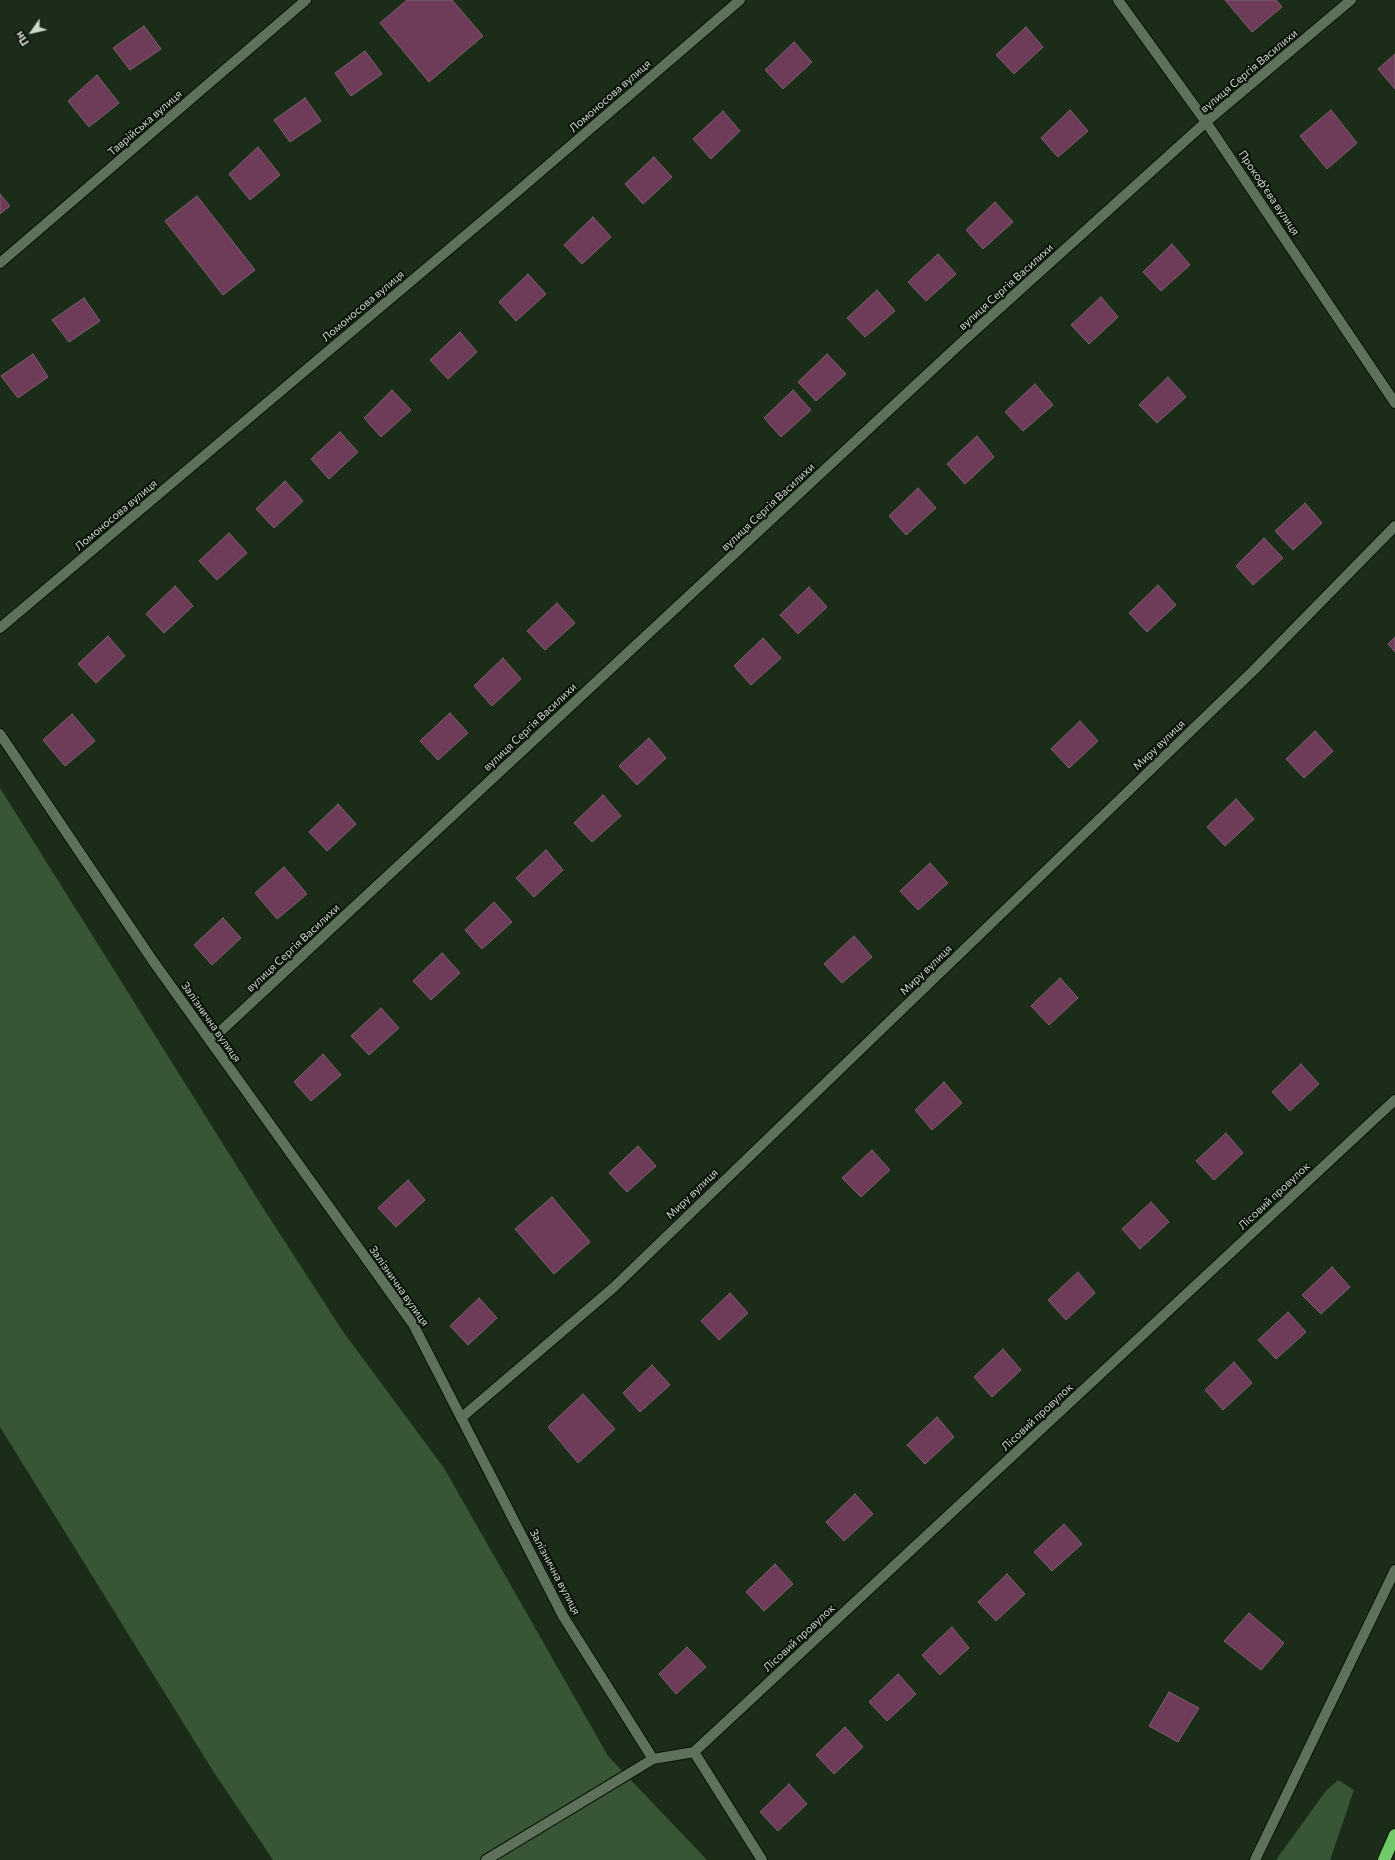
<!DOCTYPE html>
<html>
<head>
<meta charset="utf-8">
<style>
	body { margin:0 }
	#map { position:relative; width:1395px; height:1860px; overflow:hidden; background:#1b2c19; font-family:Commissioner,sans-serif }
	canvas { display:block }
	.north { position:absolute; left:12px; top:12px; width:40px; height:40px; -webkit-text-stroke:3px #0b120a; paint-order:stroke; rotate:236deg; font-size:11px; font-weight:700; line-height:16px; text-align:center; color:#ced9cd }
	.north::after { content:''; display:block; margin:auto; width:14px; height:18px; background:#ced9cd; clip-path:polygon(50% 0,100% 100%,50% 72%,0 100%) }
</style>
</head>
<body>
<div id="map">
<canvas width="1395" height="1860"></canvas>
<div class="north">Пн</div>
</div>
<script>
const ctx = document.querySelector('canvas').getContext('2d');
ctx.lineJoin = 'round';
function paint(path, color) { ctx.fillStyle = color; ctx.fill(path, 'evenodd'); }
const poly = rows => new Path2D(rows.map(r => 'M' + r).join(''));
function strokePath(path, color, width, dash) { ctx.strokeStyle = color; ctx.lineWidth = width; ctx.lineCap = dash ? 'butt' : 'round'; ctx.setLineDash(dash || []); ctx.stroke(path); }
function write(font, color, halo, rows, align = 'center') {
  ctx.font = font + ' Commissioner,sans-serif'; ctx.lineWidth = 4; ctx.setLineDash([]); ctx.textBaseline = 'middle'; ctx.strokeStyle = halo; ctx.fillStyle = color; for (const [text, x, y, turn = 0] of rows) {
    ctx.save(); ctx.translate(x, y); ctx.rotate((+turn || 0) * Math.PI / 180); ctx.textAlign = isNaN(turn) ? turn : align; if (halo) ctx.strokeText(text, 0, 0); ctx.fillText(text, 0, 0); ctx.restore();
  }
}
const green = poly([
	[0,788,265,1211,344,1333,444,1468,608,1756,707,1860,273,1860,213,1771,0,1427],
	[1338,1780,1354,1790,1330,1860,1276,1860,1325,1792]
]);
const building = poly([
	[407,0,452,0,483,36,429,82,380,23,407,0],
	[1225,0,1276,0,1282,7,1252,32,1225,0],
	[144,26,161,49,130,70,113,48,144,26],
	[1026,27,1043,47,1014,74,996,55,1026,27],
	[794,42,812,62,783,89,765,70,794,42],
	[365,51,382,74,351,96,335,73,365,51],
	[1395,54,1395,89,1378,69,1395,54],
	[97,75,119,103,89,127,68,101,97,75],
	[305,98,321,121,290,142,274,120,305,98],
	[1070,110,1088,131,1058,157,1041,138,1070,110],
	[1331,110,1357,143,1327,169,1300,136,1331,110],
	[723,111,740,131,711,159,693,139,723,111],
	[258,147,280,175,250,200,229,174,258,147],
	[654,157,672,177,643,204,625,184,654,157],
	[0,194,10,206,0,214,0,194],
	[197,196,255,270,223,295,165,221,197,196],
	[995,202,1013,222,983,249,966,230,995,202],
	[593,217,611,237,582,264,564,245,593,217],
	[1172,244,1190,265,1161,291,1143,272,1172,244],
	[938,254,956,274,926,301,908,282,938,254],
	[528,274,546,294,516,321,499,302,528,274],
	[877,290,895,311,865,337,847,318,877,290],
	[1101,297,1118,317,1089,344,1071,325,1101,297],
	[84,298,100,321,69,342,52,320,84,298],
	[460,332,477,352,448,379,430,360,460,332],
	[33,354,48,377,18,398,1,376,33,354],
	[827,354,846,374,816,401,798,382,827,354],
	[1168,377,1186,397,1157,423,1139,405,1168,377],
	[1035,384,1053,405,1023,431,1005,412,1035,384],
	[392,390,411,410,381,437,364,418,392,390],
	[793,390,811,410,781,437,764,418,793,390],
	[340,432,358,452,329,479,311,459,340,432],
	[977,436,994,457,965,484,947,464,977,436],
	[285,481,303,501,274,528,256,509,285,481],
	[918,488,936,508,906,535,889,516,918,488],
	[1305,503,1322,523,1293,550,1275,531,1305,503],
	[229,533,247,553,217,580,199,561,229,533],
	[1264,538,1283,558,1253,585,1236,566,1264,538],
	[1158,585,1176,605,1147,632,1129,613,1158,585],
	[175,586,193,606,164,633,146,614,175,586],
	[809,587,827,607,798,634,780,615,809,587],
	[557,603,575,623,545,650,527,631,557,603],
	[108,636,125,656,96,683,78,664,108,636],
	[1395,637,1395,652,1388,644,1395,637],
	[763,638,781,658,751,685,734,666,763,638],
	[503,658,521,679,492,706,474,686,503,658],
	[450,713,468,733,438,760,420,741,450,713],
	[72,714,95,741,65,766,43,740,72,714],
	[1080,721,1098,741,1069,768,1051,749,1080,721],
	[1315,731,1333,751,1304,778,1286,759,1315,731],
	[649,738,666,758,637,785,619,766,649,738],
	[603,795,621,816,592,842,574,823,603,795],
	[1236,799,1254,819,1225,846,1207,827,1236,799],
	[338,804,356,824,327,851,309,832,338,804],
	[546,850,563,870,534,897,516,878,546,850],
	[930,863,948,883,918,910,900,891,930,863],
	[284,867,307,894,277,919,255,893,284,867],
	[494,902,512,922,482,949,465,930,494,902],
	[223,918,241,938,212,965,194,945,223,918],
	[854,936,872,957,842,983,824,964,854,936],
	[442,953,460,973,431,1000,413,981,442,953],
	[1060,978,1078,998,1049,1025,1031,1006,1060,978],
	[381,1008,399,1028,369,1055,351,1036,381,1008],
	[323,1054,341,1075,311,1101,294,1082,323,1054],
	[1301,1064,1319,1084,1290,1111,1272,1092,1301,1064],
	[944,1082,962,1103,932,1130,915,1110,944,1082],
	[1226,1133,1243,1153,1214,1180,1196,1161,1226,1133],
	[638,1146,656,1166,627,1192,609,1173,638,1146],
	[872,1150,890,1170,861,1197,842,1178,872,1150],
	[408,1180,425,1200,396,1227,378,1208,408,1180],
	[552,1197,590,1242,554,1274,515,1229,552,1197],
	[1151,1202,1169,1222,1140,1249,1122,1229,1151,1202],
	[1332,1267,1350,1287,1321,1314,1302,1295,1332,1267],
	[1078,1272,1095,1293,1066,1320,1048,1300,1078,1272],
	[730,1293,748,1313,719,1340,701,1321,730,1293],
	[479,1298,497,1318,468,1345,450,1326,479,1298],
	[1288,1312,1306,1332,1276,1359,1258,1340,1288,1312],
	[1003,1349,1021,1370,992,1397,974,1377,1003,1349],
	[1234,1362,1252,1383,1223,1410,1205,1390,1234,1362],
	[652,1365,670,1385,640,1412,623,1393,652,1365],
	[583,1394,615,1429,578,1463,548,1427,583,1394],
	[937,1417,954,1437,925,1464,907,1445,937,1417],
	[855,1494,873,1514,844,1541,826,1522,855,1494],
	[1064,1524,1082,1544,1052,1571,1034,1552,1064,1524],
	[775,1564,793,1584,764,1611,746,1592,775,1564],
	[1007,1574,1025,1594,996,1621,978,1602,1007,1574],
	[1249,1613,1284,1643,1261,1670,1224,1641,1249,1613],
	[952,1627,969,1648,940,1675,922,1655,952,1627],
	[687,1647,706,1667,676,1694,659,1674,687,1647],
	[898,1674,916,1694,887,1721,869,1702,898,1674],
	[1169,1692,1199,1708,1178,1742,1149,1726,1169,1692],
	[845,1727,863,1747,834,1774,816,1755,845,1727],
	[789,1784,807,1804,778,1831,760,1812,789,1784]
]);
const minor = poly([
	[1118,0,1206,122,1395,403],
	[0,263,306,0],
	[0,628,518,191,740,0],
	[0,734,153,961,413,1324,563,1616,653,1759,694,1752,762,1860],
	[210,1041,961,343,1206,122,1351,0],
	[461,1418,613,1288,1253,671,1395,526],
	[694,1752,1395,1100],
	[486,1860,653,1759],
	[1255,1860,1395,1570]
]);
const highway = poly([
	[1384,1860,1395,1835]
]);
const streetNames = [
	["вулиця Сергія Василихи",1249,71,-40],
	["Ломоносова вулиця",610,96,-41],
	["Таврійська вулиця",145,123,-41],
	["Прокоф'єва вулиця",1269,193,56],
	["вулиця Сергія Василихи",1006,287,-42],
	["Ломоносова вулиця",363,306,-40],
	["вулиця Сергія Василихи",768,507,-43],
	["Ломоносова вулиця",116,515,-40],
	["вулиця Сергія Василихи",530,727,-43],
	["Миру вулиця",1159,745,-44],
	["вулиця Сергія Василихи",293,948,-43],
	["Миру вулиця",926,970,-44],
	["Залізнична вулиця",211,1022,55],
	["Миру вулиця",692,1194,-44],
	["Лісовий провулок",1274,1196,-43],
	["Залізнична вулиця",399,1286,55],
	["Лісовий провулок",1037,1417,-43],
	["Залізнична вулиця",555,1572,62],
	["Лісовий провулок",799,1638,-43]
];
paint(green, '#385635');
paint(building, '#6e3c59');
strokePath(building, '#7d6270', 1);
strokePath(minor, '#051404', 12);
strokePath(highway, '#051404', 14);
strokePath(minor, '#5d715b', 10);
strokePath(highway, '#71ca6a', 12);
write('11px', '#ced9cd', '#0b120a', streetNames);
</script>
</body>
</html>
